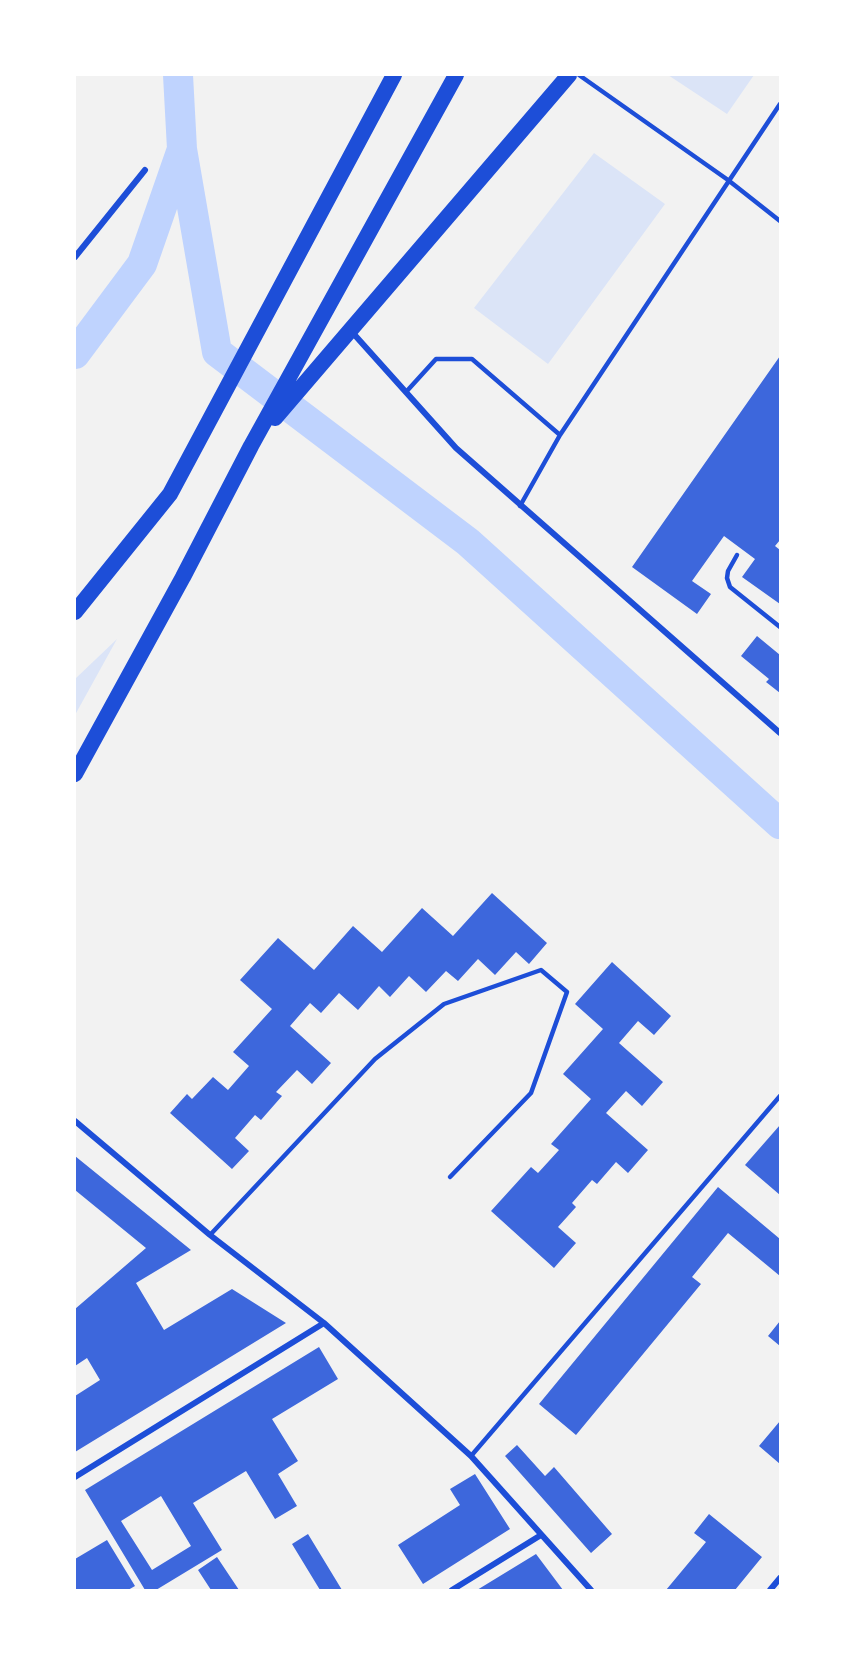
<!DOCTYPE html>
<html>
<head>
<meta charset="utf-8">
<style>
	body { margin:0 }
	#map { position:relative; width:855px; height:1665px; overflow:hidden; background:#f2f2f2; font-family:Helvetica,sans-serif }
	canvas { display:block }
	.frame { position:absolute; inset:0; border:76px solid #fff; pointer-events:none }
</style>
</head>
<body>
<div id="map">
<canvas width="855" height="1665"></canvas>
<div class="frame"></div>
</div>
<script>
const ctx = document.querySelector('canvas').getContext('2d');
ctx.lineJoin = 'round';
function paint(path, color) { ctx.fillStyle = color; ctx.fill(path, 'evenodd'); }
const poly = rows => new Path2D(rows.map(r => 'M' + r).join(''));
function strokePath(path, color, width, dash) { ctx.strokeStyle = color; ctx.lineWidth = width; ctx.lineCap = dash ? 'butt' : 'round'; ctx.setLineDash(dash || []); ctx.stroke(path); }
const green = poly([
	[668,75,754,75,727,114],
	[594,153,665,204,548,364,474,308],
	[117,639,75,715,75,679]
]);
const canal = poly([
	[178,75,182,149,217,352,468,542,780,824],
	[75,354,142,264,181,152]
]);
const building = poly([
	[780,356,780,540,775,546,780,550,780,604,742,577,755,559,724,536,692,581,711,594,697,614,632,567],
	[757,636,780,655,780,693,766,682,769,679,741,656],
	[492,893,547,943,529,964,516,952,495,975,478,959,458,981,446,971,426,992,409,976,390,997,379,986,358,1010,339,993,321,1013,310,1003,290,1026,331,1063,312,1084,297,1070,276,1092,282,1096,261,1120,255,1115,235,1138,249,1151,232,1169,170,1113,187,1094,192,1099,213,1077,228,1090,249,1066,233,1052,272,1009,240,980,278,938,314,970,353,926,382,952,422,908,453,936],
	[612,962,671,1016,654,1035,638,1021,619,1043,663,1082,642,1106,626,1091,606,1113,648,1150,628,1173,616,1162,597,1184,592,1180,572,1203,576,1207,558,1227,576,1243,554,1268,491,1211,531,1167,538,1173,559,1150,551,1144,591,1099,563,1074,603,1029,575,1004],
	[780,1125,780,1195,745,1165],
	[75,1156,191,1250,136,1283,164,1330,232,1289,286,1323,75,1452,75,1396,100,1380,87,1358,75,1366,75,1309,146,1248,75,1190],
	[718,1187,780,1239,780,1276,728,1233,692,1277,701,1284,576,1435,539,1404],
	[780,1321,780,1346,768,1336],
	[319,1347,338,1379,272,1419,298,1461,278,1474,297,1506,275,1519,246,1471,193,1503,222,1550,156,1590,145,1590,85,1490],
	[161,1496,191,1546,152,1570,121,1521],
	[780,1421,780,1464,759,1446],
	[517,1445,545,1476,554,1467,612,1534,591,1553,505,1456],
	[475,1474,510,1529,423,1584,398,1545,460,1505,450,1489],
	[709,1514,762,1557,735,1590,666,1590,706,1542,694,1533],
	[308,1534,342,1590,320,1590,292,1544],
	[107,1540,135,1586,128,1590,75,1590,75,1559],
	[536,1554,563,1590,477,1590],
	[217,1557,239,1590,211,1590,198,1570]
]);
const service = poly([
	[579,75,728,180,780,221],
	[406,392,436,359,472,359,560,435],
	[520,506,560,435,780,104],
	[737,555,728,571,727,578,730,587,780,627],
	[210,1235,375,1059,444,1004,541,970,567,992,531,1093,450,1177],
	[471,1456,780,1096]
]);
const minor = poly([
	[75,257,145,170],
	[352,332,456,448,780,733],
	[75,1121,210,1235,324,1323,471,1456,591,1590],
	[75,1477,324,1323],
	[452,1590,541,1535],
	[770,1590,780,1578]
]);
const trunk = poly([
	[275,418,569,75],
	[75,612,170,494,394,75],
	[75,774,183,577,251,446,456,75]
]);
paint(green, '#dbe4f7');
strokePath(canal, '#bfd3fe', 30);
paint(building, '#3d67dc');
strokePath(service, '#1d4ed8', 4.5);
strokePath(minor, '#1d4ed8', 6);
strokePath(trunk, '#1d4ed8', 16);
</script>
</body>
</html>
